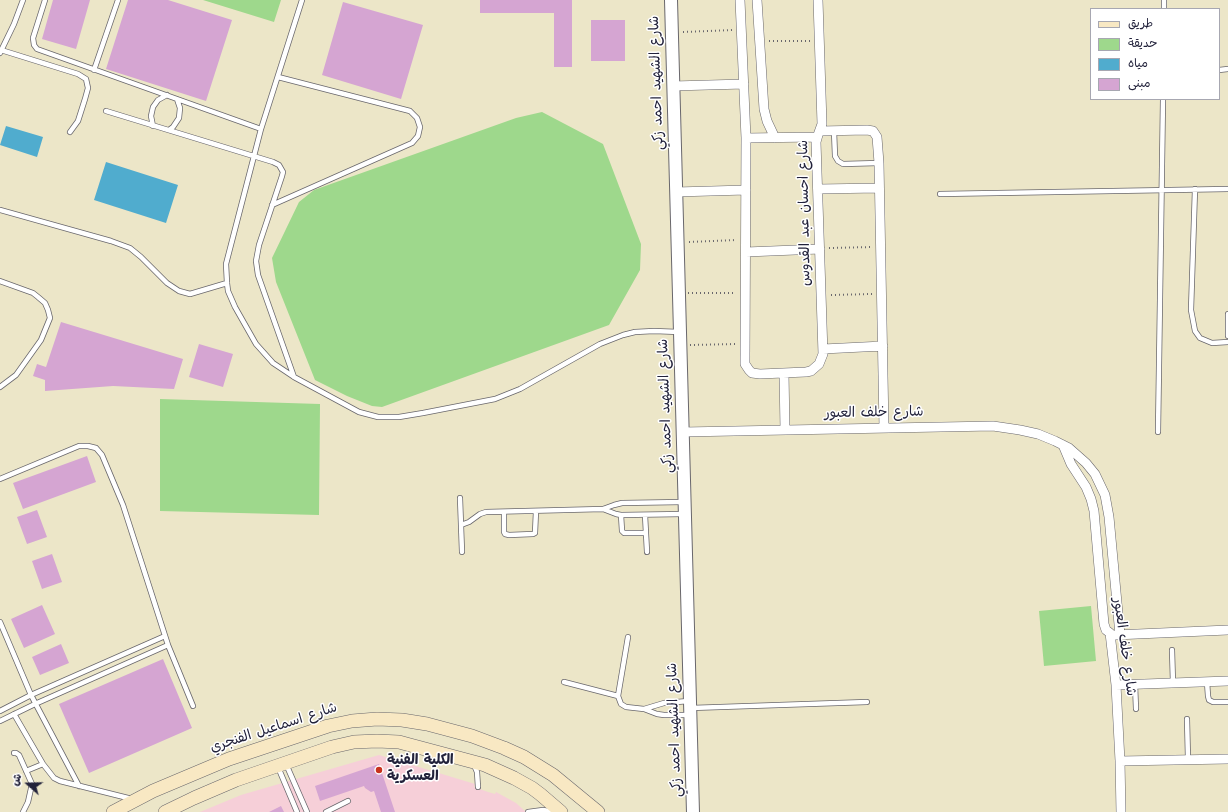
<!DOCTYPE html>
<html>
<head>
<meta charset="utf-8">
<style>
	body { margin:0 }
	#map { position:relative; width:1228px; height:812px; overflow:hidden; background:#ece6c8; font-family:Kalam,"Playpen Sans Arabic",sans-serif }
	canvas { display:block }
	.legend { position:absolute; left:1090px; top:8px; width:130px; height:92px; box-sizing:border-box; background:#fff; border:1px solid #a7a7b1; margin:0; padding:5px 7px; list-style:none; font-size:12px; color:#22223b }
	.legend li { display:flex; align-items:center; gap:8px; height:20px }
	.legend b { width:20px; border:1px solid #a7a7b1 }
	.north { position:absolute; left:8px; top:764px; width:40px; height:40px; -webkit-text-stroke:3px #fff; paint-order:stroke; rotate:290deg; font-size:11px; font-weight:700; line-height:16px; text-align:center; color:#22223b }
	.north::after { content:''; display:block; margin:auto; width:14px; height:18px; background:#22223b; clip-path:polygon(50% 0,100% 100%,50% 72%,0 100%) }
</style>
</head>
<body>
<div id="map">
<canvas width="1228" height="812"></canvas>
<ul class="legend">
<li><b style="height:5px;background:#f8e8c3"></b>طريق</li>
<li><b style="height:11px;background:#9ed88c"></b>حديقة</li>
<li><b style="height:11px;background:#50acce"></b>مياه</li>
<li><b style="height:11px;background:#d5a5d2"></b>مبنى</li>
</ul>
<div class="north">ش</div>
</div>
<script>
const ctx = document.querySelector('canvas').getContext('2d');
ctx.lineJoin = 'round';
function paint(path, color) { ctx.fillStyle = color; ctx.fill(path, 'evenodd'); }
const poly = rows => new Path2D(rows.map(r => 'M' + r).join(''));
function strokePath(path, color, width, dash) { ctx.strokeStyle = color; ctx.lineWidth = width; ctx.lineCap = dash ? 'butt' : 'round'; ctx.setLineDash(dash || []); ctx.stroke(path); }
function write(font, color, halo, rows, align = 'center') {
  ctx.font = font + ' Kalam,"Playpen Sans Arabic",sans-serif'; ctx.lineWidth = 3; ctx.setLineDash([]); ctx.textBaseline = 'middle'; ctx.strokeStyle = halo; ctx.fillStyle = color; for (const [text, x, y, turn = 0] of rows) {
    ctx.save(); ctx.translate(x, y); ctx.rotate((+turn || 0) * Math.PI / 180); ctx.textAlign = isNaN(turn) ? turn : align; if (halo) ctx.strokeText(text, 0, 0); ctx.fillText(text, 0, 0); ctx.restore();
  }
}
const built = poly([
	[379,755,475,784,474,787,488,792,495,794,496,792,516,803,526,812,200,812,241,795]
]);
const green = poly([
	[203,0,281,0,274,22],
	[542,112,603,144,641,244,640,270,609,325,382,407,372,406,347,396,315,380,276,282,272,258,299,202,314,190,516,118],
	[160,399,320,404,319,515,160,511],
	[1091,606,1096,661,1044,666,1039,611]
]);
const water = poly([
	[6,126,43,137,37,157,0,145],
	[106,162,178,185,166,223,94,200]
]);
const building = poly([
	[53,0,90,0,76,49,42,39],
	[128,0,168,0,232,20,206,101,106,69],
	[480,0,572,0,572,67,554,67,554,13,480,13],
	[343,2,423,25,401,99,322,75],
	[591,20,625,20,625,61,591,61],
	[61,322,183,359,174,389,113,386,45,391,45,380,33,376,37,364,46,367],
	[199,344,233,354,223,387,189,377],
	[87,456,96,482,23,509,13,483],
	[37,510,47,537,27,544,17,517],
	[52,554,62,582,42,589,32,561],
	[42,605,55,634,24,648,11,619],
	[61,644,69,663,40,675,32,657],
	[163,659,192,728,89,773,59,704],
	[379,764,395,812,381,812,374,791,371,792,365,788,364,786,320,801,315,786],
	[281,806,284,812,269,812]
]);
const path = poly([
	[683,32,733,30],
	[769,41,811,41],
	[689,242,736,240],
	[829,248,873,247],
	[688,293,736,293],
	[831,295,872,294],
	[690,345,736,344]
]);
const service = poly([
	[45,0,33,38,34,45,37,49,261,129],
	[302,0,261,129,226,264,227,283,228,291,235,307,256,344,273,363,294,377,359,412,378,417,399,417,423,413,495,399,520,389,600,344,623,335,635,332,654,331,679,332],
	[1164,9,1164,0],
	[1,50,78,74,86,79,88,88,85,99,78,121,70,132],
	[0,53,14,24,23,0],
	[94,70,118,0],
	[1219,70,1228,69],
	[106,111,273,162,279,165,283,172,282,176,259,245,256,261,258,275,294,377],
	[153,126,151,116,153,107,158,100,167,95],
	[169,130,173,127,179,118,180,108,177,99],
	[834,131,835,156,838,161,843,164,879,163],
	[1195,189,1191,310,1195,331,1200,338,1212,343,1228,342],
	[940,194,1228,189],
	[272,205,412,143,418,136,420,127,417,118,410,111,278,77],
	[0,210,111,241,130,248,141,257,167,283,179,291,190,294,227,283],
	[0,281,33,293,38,297,45,303,48,310,50,318,41,340,16,375,0,387],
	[1228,314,1228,336],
	[1158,432,1163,99],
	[0,479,79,446,88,446,96,448,102,455,123,505,168,645,193,706],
	[460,498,462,552],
	[603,509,616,514,621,515,684,514],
	[504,512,504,532,505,534,509,535,533,534,535,533,536,511],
	[621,515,622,531,624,533,646,533],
	[645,515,647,552],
	[461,525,469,522,480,514,486,512,603,509,614,505,622,503,683,502],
	[0,622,31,695,79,786],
	[628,637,618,696,621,704,626,707,644,709,657,714,664,715,690,715],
	[1172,650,1173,683],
	[564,682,618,696],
	[1207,682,1208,696,1209,700,1213,702,1228,702],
	[1135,684,1136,709],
	[691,708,867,702],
	[644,709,664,703,689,701],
	[0,711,31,695,165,636],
	[14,714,43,764,54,778,60,781,132,799],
	[1187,719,1188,759],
	[0,721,35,704,168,645],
	[14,753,16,753,19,755,32,784,28,802,23,812],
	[286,764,307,812],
	[474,765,477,772,478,787],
	[278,767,297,812],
	[26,771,43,764],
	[326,812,348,801],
	[528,812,543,810,555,812]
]);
const minor = poly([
	[740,0,746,138,745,360,745,364,749,370,752,373,760,374,806,372,811,371,819,364,823,354,816,142,818,135,822,124,818,0],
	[757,0,764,109,767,121,775,138],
	[673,86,744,84],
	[820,131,867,130,873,131,877,137,879,163,884,428],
	[746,138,817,137],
	[818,189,879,188],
	[676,192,746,190],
	[746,252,820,249],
	[823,349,883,346],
	[784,373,785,430],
	[683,432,993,426,1020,430,1038,434,1055,441,1069,448,1086,463,1095,474,1105,495,1109,517,1120,635],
	[1063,445,1071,464,1086,487,1091,499,1094,511,1104,624,1106,630,1110,633,1116,685,1120,761,1121,812],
	[1115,635,1228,630],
	[1116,685,1228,681],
	[1120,761,1228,759]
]);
const tertiary = poly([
	[671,0,693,812]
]);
const secondary = poly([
	[113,812,153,791,229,759,328,726,352,721,377,719,402,720,427,724,472,736,504,748,524,757,553,775,598,812],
	[165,812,194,798,236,780,332,747,354,742,377,741,399,742,410,745,485,765,514,778,532,788,540,794,561,812]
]);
const markers = [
	[379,770,4,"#c8321e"]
];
const streetNames = [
	["شارع الشهيد احمد زكي",658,83,-92],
	["شارع احسان عبد القدوس",806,213,-91],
	["شارع الشهيد احمد زكي",667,406,-92],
	["شارع خلف العبور",874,414,-1],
	["شارع خلف العبور",1123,647,82],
	["شارع اسماعيل الفنجري",274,729,-18],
	["شارع الشهيد احمد زكي",676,730,-92]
];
const poiNames = [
	["الكلية الفنية",387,762],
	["العسكرية",387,778]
];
paint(built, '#f6cfd8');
paint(green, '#9ed88c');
paint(water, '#50acce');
paint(building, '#d5a5d2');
strokePath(service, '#69676c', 6);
strokePath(minor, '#69676c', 10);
strokePath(tertiary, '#69676c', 14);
strokePath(secondary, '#69676c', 14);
strokePath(path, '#69676c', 2, [1, 3]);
strokePath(service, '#fff', 4.5);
strokePath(minor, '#fff', 9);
strokePath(tertiary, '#fff', 12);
strokePath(secondary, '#f8e8c3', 13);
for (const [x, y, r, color] of markers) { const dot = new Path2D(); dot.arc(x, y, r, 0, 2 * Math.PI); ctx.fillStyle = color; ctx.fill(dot); strokePath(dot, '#fff', 1.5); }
write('14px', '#22223b', '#fff', streetNames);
write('bold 14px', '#22223b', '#fff', poiNames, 'left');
</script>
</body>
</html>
